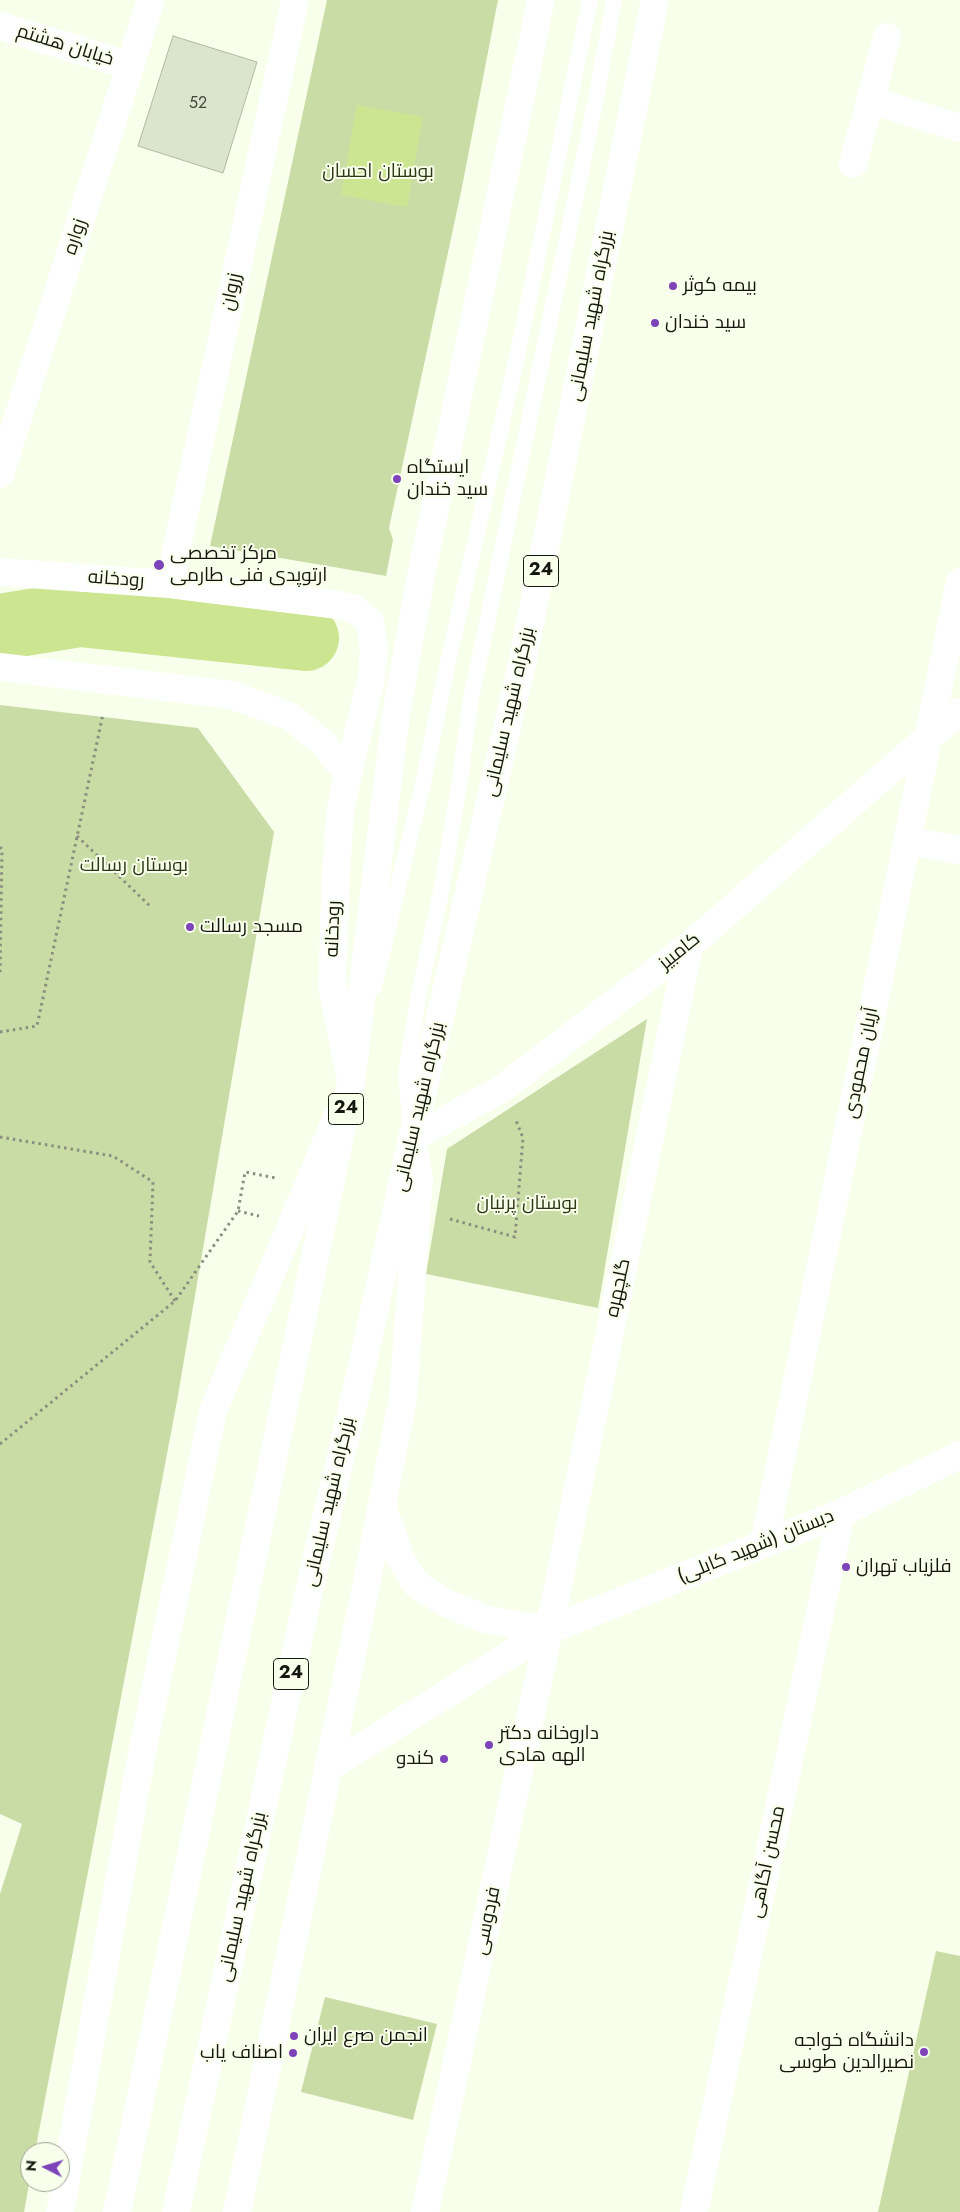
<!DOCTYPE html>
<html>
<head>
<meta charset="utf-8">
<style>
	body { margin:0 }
	#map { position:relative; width:960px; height:2212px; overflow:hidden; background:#f8ffeb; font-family:Jost,sans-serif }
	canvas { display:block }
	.north { position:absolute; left:20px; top:2142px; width:50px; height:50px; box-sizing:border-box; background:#f8ffeb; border:1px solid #9da293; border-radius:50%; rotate:275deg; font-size:14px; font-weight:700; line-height:20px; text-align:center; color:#14170e }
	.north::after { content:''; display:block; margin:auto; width:18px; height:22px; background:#7d43b9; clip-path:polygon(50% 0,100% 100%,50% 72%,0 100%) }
</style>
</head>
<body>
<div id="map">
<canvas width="960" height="2212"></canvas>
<div class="north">N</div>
</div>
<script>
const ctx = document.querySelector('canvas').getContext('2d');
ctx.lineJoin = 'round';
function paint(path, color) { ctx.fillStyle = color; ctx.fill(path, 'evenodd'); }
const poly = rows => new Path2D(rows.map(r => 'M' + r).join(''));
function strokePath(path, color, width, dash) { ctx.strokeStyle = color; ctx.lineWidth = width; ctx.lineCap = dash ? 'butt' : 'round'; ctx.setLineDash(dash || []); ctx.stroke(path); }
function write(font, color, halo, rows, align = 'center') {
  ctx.font = font + ' Jost,Cairo,sans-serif'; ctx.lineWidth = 4; ctx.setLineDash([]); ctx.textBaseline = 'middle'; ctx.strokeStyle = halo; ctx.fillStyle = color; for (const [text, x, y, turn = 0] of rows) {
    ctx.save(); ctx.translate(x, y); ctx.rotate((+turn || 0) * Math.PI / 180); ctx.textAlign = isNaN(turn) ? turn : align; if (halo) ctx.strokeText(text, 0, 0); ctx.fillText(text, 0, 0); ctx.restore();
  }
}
const green = poly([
	[327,0,498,0,462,187,389,528,393,540,386,576,210,546],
	[0,705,198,728,274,832,177,1401,35,2152,30,2152,30,2179,24,2212,0,2212,0,1894,22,1824,0,1814],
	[647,1019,598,1308,426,1274,447,1149],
	[936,1951,960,1956,960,2212,878,2212],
	[325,1997,437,2024,413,2120,301,2092]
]);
const water = poly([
	[357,105,423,117,407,207,341,195]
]);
const river = poly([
	[0,627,80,614,306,638]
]);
const building = poly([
	[173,36,257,62,223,173,138,146,173,36]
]);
const path = poly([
	[77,836,152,908],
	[0,847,2,849,0,974],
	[0,1032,37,1026,103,714],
	[0,1137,113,1156,153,1182,150,1262,175,1301],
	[238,1211,259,1216],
	[450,1219,515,1237,523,1138,515,1118],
	[0,1444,175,1301,238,1211,245,1172,276,1178]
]);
const service = poly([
	[374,987,423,783,448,662,520,343,590,0],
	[410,1116,406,1073,419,994,440,897,459,786,471,699,594,109,614,0]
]);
const minor = poly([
	[0,26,131,66],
	[870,100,960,128],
	[853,164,887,37],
	[0,474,151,0],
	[0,572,169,584,338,605,355,609,370,622,374,648,372,676,348,774],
	[169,584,295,0],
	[0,667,232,695,289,716,322,742,348,774,340,813,336,874,332,986,350,1075],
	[907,841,960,850],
	[412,1138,503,1088,689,946,927,738,960,712],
	[764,1543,960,582],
	[425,2212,549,1630,689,946],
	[694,2212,841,1513]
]);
const secondary = poly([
	[549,1630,841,1513,960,1455],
	[329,1767,549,1630,488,1620,446,1603,416,1584,401,1559,382,1505]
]);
const primary = poly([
	[60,2212,142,1753,213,1411,337,1117],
	[237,2212,368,1576,403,1398,419,1179,412,1139]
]);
const trunk = poly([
	[117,2212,351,1083,396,714,421,576,541,0],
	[176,2212,308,1595,362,1367,412,1138,521,668,655,0]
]);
const markers = [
	[673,286,5,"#7d43b9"],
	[655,323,5,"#7d43b9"],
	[397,479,5,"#7d43b9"],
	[159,565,6,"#7d43b9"],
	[190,927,5,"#7d43b9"],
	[846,1567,5,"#7d43b9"],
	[489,1745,5,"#7d43b9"],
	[444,1759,5,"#7d43b9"],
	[294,2036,5,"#7d43b9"],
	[924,2052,5,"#7d43b9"],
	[293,2053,5,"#7d43b9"]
];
const numberNames = [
	["52",198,104]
];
const shields = [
	[541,571,35],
	[346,1109,35],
	[291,1674,35]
];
const shieldNames = [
	["24",541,571],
	["24",346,1109],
	["24",291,1674]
];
const streetNames = [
	["خیابان هشتم",65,46,17],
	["زواره",76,237,-72],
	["زروان",232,292,-78],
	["بزرگراه شهید سلیمانی",592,316,-79],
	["رودخانه",116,580,4],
	["بزرگراه شهید سلیمانی",510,712,-77],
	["رودخانه",334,929,-88],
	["کامبیز",680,952,-39],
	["آریان محمودی",862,1063,-79],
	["بزرگراه شهید سلیمانی",420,1107,-77],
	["گلچهره",619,1288,-78],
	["بزرگراه شهید سلیمانی",330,1502,-77],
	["دبستان (شهید کابلی)",756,1547,-22],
	["محسن آگاهی",768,1862,-78],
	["بزرگراه شهید سلیمانی",243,1897,-78],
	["فردوسی",488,1921,-78]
];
const parkNames = [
	["بوستان احسان",378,172],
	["بوستان رسالت",134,866],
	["بوستان پرنیان",527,1204]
];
const poiNames = [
	["بیمه کوثر",683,286],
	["سید خندان",665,323],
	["ایستگاه",407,468],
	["سید خندان",407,490],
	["مرکز تخصصی",170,554],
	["ارتوپدی فنی طارمی",170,576],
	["مسجد رسالت",200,927],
	["فلزیاب تهران",856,1567],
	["داروخانه دکتر",499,1734],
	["الهه هادی",499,1756],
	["کندو",434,1759,"right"],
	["انجمن صرع ایران",304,2036],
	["دانشگاه خواجه",914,2041,"right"],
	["نصیرالدین طوسی",914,2063,"right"],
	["اصناف یاب",283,2053,"right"]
];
paint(green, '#cadca5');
paint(water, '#cbe591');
strokePath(river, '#cbe591', 66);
paint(building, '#dbe4cc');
strokePath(building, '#b1b9a2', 1);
strokePath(path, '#898e7f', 3, [2.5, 4]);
strokePath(service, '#fff', 16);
strokePath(minor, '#fff', 28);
strokePath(secondary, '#fff', 28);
strokePath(primary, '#fff', 28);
strokePath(trunk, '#fff', 28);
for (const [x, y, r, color] of markers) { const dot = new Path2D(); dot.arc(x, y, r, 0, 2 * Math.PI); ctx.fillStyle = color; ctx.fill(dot); strokePath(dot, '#f8ffeb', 2); }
write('16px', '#464a3e', null, numberNames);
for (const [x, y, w] of shields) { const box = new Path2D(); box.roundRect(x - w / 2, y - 15.5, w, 31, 4); ctx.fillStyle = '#f8ffeb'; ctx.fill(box); strokePath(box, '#14170e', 1); }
write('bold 18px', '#14170e', null, shieldNames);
write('19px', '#14170e', '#f8ffeb', streetNames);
write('19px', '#2d3714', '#f8ffeb', parkNames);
write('19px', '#14170e', '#f8ffeb', poiNames, 'left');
</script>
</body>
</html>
